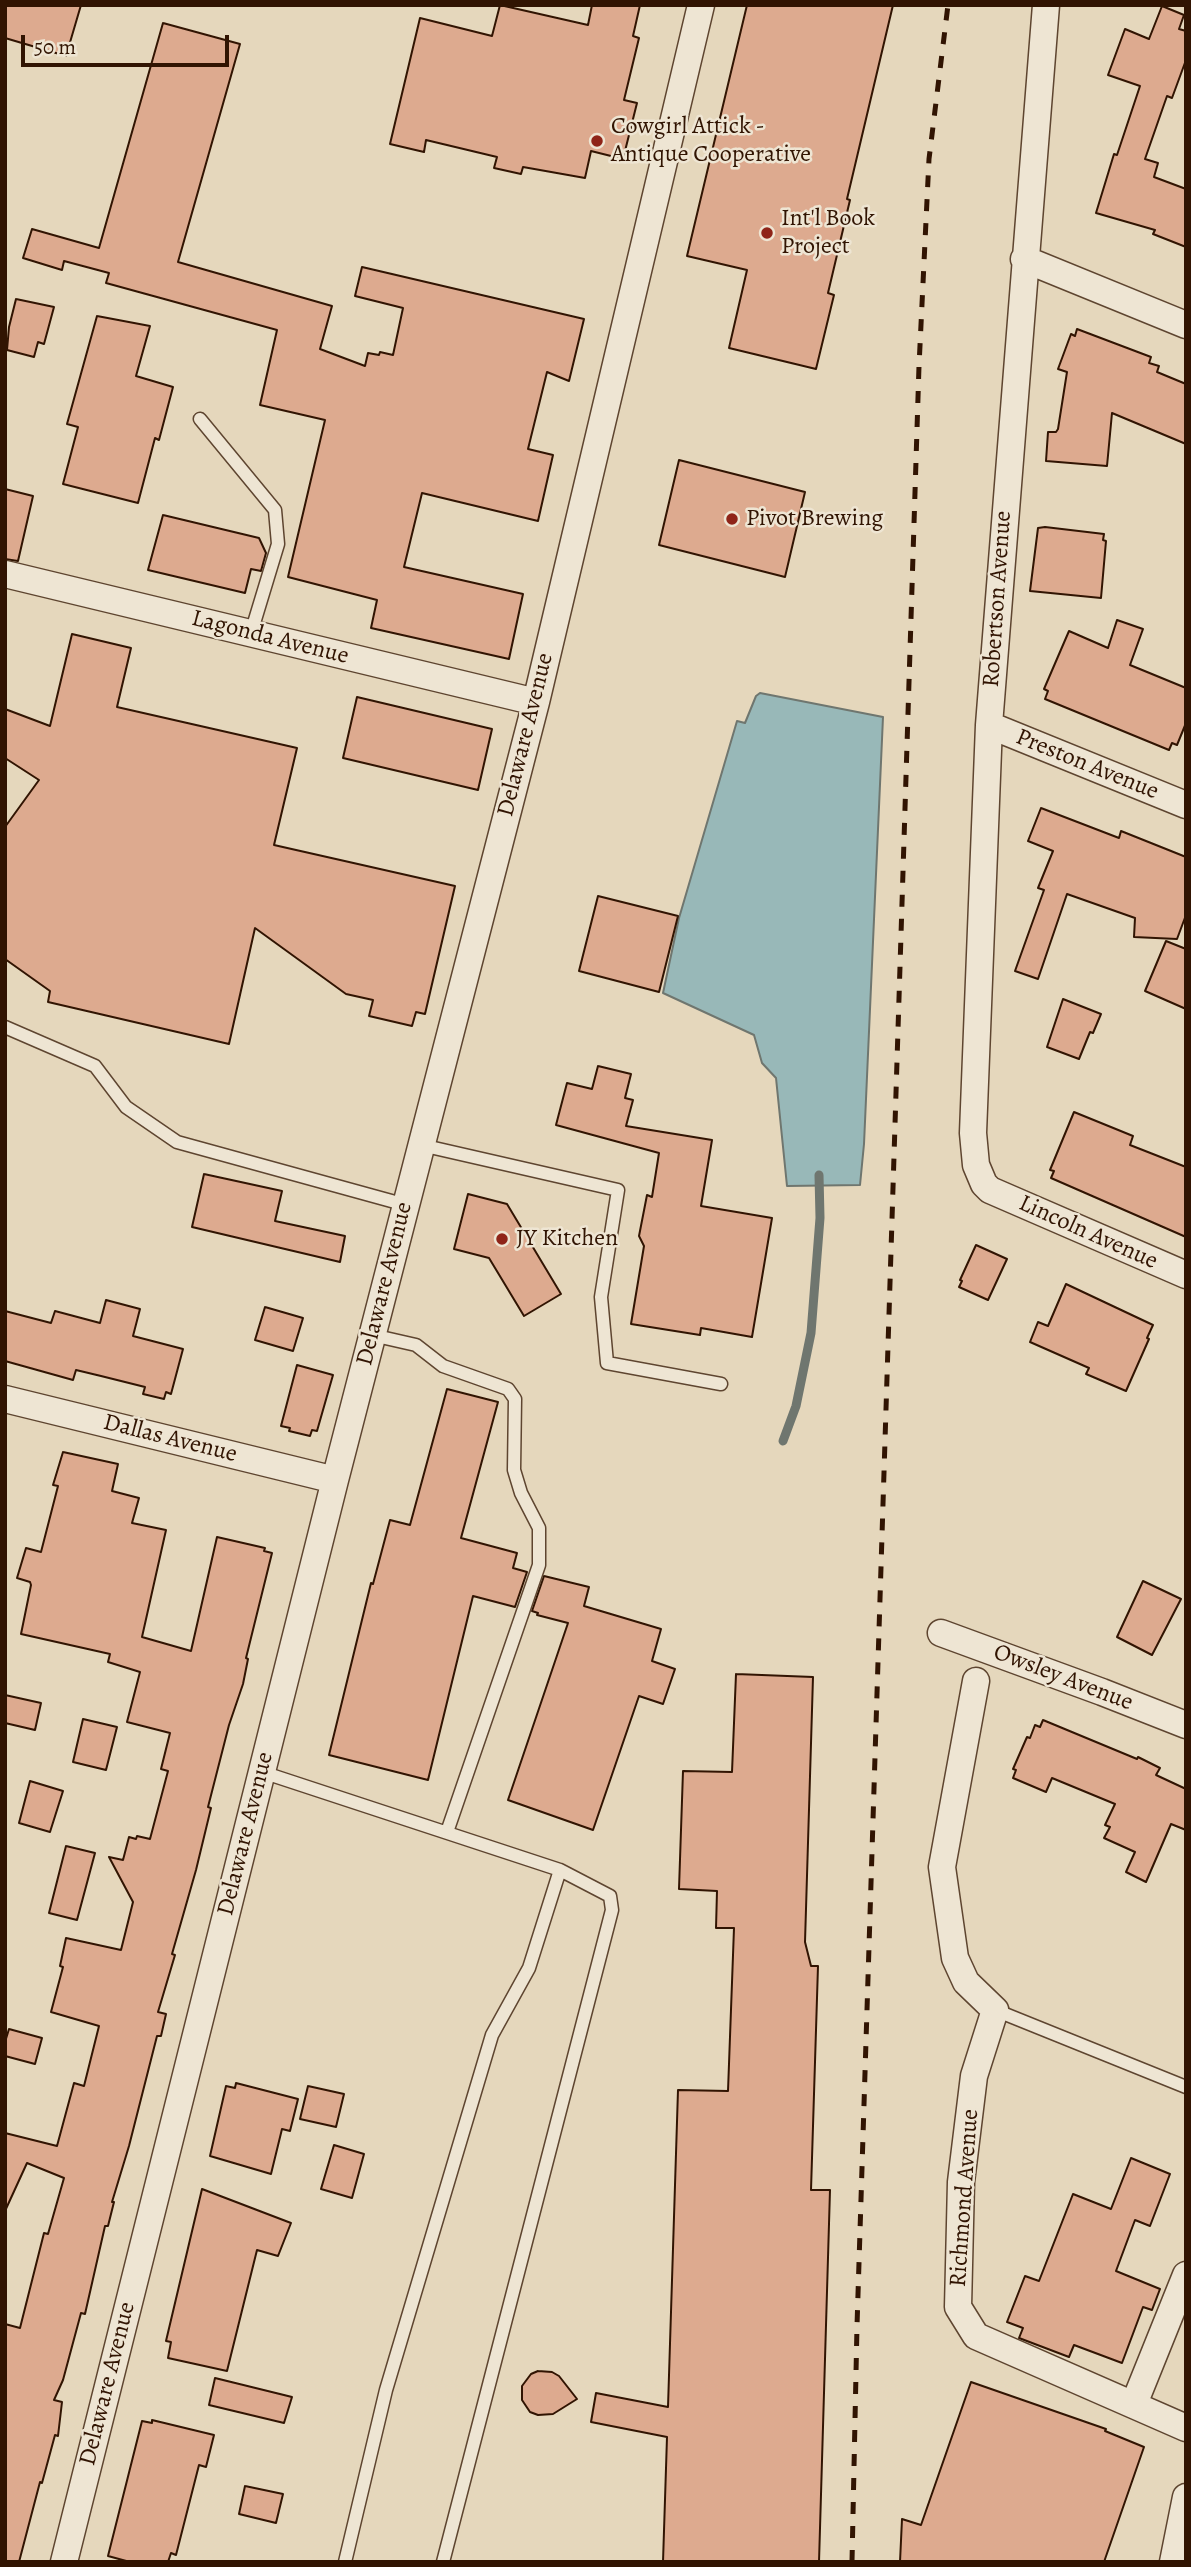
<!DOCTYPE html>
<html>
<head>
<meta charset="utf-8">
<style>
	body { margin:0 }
	#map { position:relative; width:1191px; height:2567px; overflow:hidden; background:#e5d7bc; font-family:Alegreya,serif }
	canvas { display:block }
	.frame { position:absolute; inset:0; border:7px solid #311402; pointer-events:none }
	.scale { position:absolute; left:21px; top:35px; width:208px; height:32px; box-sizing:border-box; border:4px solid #311402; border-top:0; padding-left:9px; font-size:21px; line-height:24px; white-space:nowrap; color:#311402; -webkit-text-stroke:5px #eee5d3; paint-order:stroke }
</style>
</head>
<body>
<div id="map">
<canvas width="1191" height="2567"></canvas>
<div class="frame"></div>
<div class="scale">50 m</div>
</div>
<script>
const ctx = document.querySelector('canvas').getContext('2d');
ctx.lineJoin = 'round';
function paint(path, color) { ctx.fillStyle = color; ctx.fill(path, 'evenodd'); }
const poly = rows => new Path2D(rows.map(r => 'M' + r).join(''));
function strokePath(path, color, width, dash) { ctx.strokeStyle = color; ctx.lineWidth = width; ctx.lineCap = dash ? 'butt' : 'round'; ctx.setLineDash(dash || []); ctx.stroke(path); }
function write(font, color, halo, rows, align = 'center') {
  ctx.font = font + ' Alegreya,serif'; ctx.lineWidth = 5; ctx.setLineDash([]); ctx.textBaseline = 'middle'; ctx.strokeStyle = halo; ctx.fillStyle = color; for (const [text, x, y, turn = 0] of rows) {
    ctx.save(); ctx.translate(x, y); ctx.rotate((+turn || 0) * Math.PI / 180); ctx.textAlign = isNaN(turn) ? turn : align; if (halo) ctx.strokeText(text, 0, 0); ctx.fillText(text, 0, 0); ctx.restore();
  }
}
const water = poly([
	[760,693,883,717,864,1144,860,1185,787,1186,776,1078,762,1063,754,1035,663,993,679,918,737,721,745,723,756,696,760,693]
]);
const stream = poly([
	[783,1441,796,1406,811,1333,820,1218,819,1175]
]);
const building = poly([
	[5,5,81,5,66,56,5,38,5,5],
	[500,5,588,25,592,5,640,5,633,36,639,38,624,100,637,103,623,159,591,151,585,178,523,167,521,174,494,168,497,157,426,140,424,152,390,144,420,18,492,36,500,5],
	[747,5,893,5,847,199,850,200,828,293,834,295,816,369,729,348,747,270,687,256,747,5],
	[1162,6,1184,15,1179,29,1186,31,1186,60,1172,98,1167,96,1145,159,1158,163,1154,177,1186,189,1186,247,1153,234,1155,230,1096,213,1114,154,1117,155,1140,86,1108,75,1125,29,1149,39,1162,6],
	[163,23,240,44,178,262,332,306,320,349,365,366,368,353,379,355,380,352,393,355,403,308,355,296,362,267,584,319,569,381,547,372,528,449,553,455,538,521,422,493,404,567,523,594,509,659,371,628,377,600,288,577,325,420,260,405,277,330,106,283,109,273,64,261,62,270,23,258,32,229,99,248,163,23],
	[16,299,54,307,44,344,38,342,34,357,7,350,9,327,16,299],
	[97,316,150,326,136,376,173,387,159,440,155,438,138,503,63,484,78,427,67,424,97,316],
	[1077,329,1151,357,1149,363,1159,366,1157,372,1186,384,1186,444,1112,413,1107,466,1046,461,1048,432,1056,432,1058,429,1067,372,1058,369,1071,334,1075,336,1077,329],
	[679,460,805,492,785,577,659,545,679,460],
	[5,489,33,496,18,561,5,559,5,489],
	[163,515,259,538,266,553,261,571,251,569,245,593,148,570,163,515],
	[1045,527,1104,534,1103,540,1106,541,1101,598,1030,591,1038,528,1045,527],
	[1117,620,1143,629,1130,665,1186,688,1186,723,1177,745,1172,743,1169,750,1045,699,1048,691,1044,689,1069,631,1108,648,1117,620],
	[72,634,131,648,117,707,297,748,274,845,455,886,425,1014,416,1012,412,1026,369,1016,373,1000,346,994,255,928,229,1044,48,1002,50,991,5,959,5,827,39,780,5,758,5,709,50,726,72,634],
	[357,697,492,729,478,790,343,758,357,697],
	[1041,808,1119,838,1121,831,1186,857,1186,915,1177,939,1134,937,1135,918,1067,894,1038,979,1015,971,1044,890,1038,888,1053,851,1028,841,1041,808],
	[598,896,678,916,659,992,579,971,598,896],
	[1166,941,1186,949,1186,1009,1145,991,1166,941],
	[1063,999,1101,1014,1093,1033,1090,1032,1079,1059,1047,1047,1063,999],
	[598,1066,631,1074,625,1098,633,1100,626,1126,712,1140,701,1206,772,1218,752,1337,701,1328,700,1335,631,1324,644,1246,639,1236,647,1195,652,1197,659,1153,556,1125,567,1083,592,1089,598,1066],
	[1074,1112,1133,1136,1130,1145,1186,1167,1186,1237,1051,1178,1054,1171,1050,1170,1074,1112],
	[204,1174,282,1191,275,1221,345,1236,340,1262,192,1227,204,1174],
	[468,1194,507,1204,561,1294,524,1316,489,1258,454,1249,468,1194],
	[976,1245,1007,1259,988,1300,959,1287,962,1281,960,1280,976,1245],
	[1066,1284,1153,1325,1147,1338,1149,1339,1126,1391,1086,1374,1089,1368,1030,1342,1038,1322,1048,1326,1066,1284],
	[106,1300,140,1309,133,1336,183,1349,171,1394,166,1392,164,1399,143,1394,145,1387,101,1376,76,1370,73,1380,5,1361,5,1311,51,1323,55,1311,100,1323,106,1300],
	[265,1307,303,1318,293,1351,255,1340,265,1307],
	[297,1365,333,1375,317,1431,312,1430,310,1436,289,1431,290,1428,281,1426,297,1365],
	[447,1389,498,1402,461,1538,517,1553,513,1568,527,1572,515,1607,473,1596,428,1780,329,1755,371,1583,373,1584,390,1520,410,1525,447,1389],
	[63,1452,118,1464,112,1491,139,1498,132,1523,166,1530,142,1637,191,1651,217,1537,265,1548,264,1551,272,1553,246,1658,248,1659,243,1684,229,1725,208,1807,211,1808,196,1870,172,1954,175,1955,158,2012,166,2014,161,2036,157,2036,129,2146,112,2202,114,2202,108,2226,105,2226,85,2314,81,2313,63,2380,54,2400,62,2402,58,2436,55,2435,42,2483,40,2482,19,2562,5,2562,5,2324,20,2328,44,2233,48,2234,64,2178,27,2163,5,2211,5,2133,57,2146,74,2083,84,2086,99,2026,51,2012,63,1967,60,1966,66,1938,121,1950,133,1902,109,1857,123,1860,129,1837,136,1839,137,1836,150,1839,168,1771,161,1769,170,1733,127,1722,140,1672,108,1662,110,1654,21,1634,31,1585,30,1582,17,1578,26,1548,41,1552,58,1486,53,1485,63,1452],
	[544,1576,589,1587,584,1606,661,1629,652,1661,675,1669,663,1704,639,1696,593,1830,508,1800,568,1623,537,1615,538,1613,532,1611,544,1576],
	[1143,1581,1181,1599,1152,1655,1117,1637,1143,1581],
	[736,1674,813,1677,805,1942,811,1966,818,1966,811,2190,830,2190,819,2562,663,2562,667,2437,591,2422,596,2393,668,2407,678,2090,728,2091,734,1928,716,1928,717,1891,679,1889,683,1771,732,1772,736,1674],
	[5,1695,41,1703,35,1730,5,1723,5,1695],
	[83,1719,117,1727,106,1770,73,1762,83,1719],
	[1043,1720,1137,1759,1138,1757,1160,1768,1156,1775,1186,1789,1186,1830,1171,1824,1146,1882,1126,1872,1135,1852,1104,1838,1110,1827,1105,1825,1115,1804,1052,1778,1046,1792,1013,1778,1016,1770,1013,1769,1027,1737,1030,1738,1035,1725,1040,1727,1043,1720],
	[30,1781,63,1791,50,1832,19,1823,30,1781],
	[66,1846,95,1853,77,1920,49,1913,66,1846],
	[9,2029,42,2038,35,2064,5,2056,5,2042,9,2029],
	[236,2083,298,2099,290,2131,282,2129,271,2174,210,2156,226,2086,235,2088,236,2083],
	[308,2086,344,2094,336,2127,300,2119,308,2086],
	[334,2145,364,2154,352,2198,321,2189,334,2145],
	[1131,2158,1170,2174,1150,2226,1135,2220,1116,2271,1160,2289,1152,2310,1143,2307,1122,2363,1074,2345,1069,2357,1019,2338,1023,2328,1007,2322,1025,2276,1039,2281,1073,2194,1111,2209,1131,2158],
	[202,2189,291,2223,278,2256,257,2250,227,2371,168,2358,171,2342,166,2341,202,2189],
	[538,2371,552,2372,559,2376,577,2399,553,2414,538,2415,530,2412,522,2400,522,2386,531,2374,538,2371],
	[215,2378,292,2397,284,2423,209,2405,215,2378],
	[971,2382,1106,2429,1105,2431,1144,2447,1104,2562,900,2562,902,2519,921,2525,971,2382],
	[152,2420,214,2435,206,2467,199,2465,176,2555,171,2553,168,2562,130,2562,108,2556,142,2421,152,2423,152,2420],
	[245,2486,283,2494,276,2523,239,2514,245,2486]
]);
const lane = poly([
	[200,419,275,510,278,544,251,633],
	[5,1027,95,1066,126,1107,177,1142,406,1205],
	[421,1145,618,1190,601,1297,607,1363,721,1384],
	[372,1335,416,1345,443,1366,508,1389,515,1399,514,1470,521,1493,539,1528,539,1565,447,1832],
	[262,1772,560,1870,610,1896,612,1910,443,2562],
	[995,2010,1186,2087],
	[345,2562,386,2390,492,2035,529,1968,560,1870]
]);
const street = poly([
	[1046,5,989,725,973,1133,976,1165,984,1184,990,1190,1186,1275],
	[1024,259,1186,325],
	[5,574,536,702],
	[989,725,1186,805],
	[5,1399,335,1480],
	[941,1633,1102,1692,1186,1725],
	[976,1681,942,1867,955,1958,966,1982,995,2010,974,2076,961,2182,958,2307,976,2336,1186,2428],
	[1134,2404,1186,2275],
	[64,2562,335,1480,536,702,701,5],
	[1173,2562,1186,2497]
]);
const rail = poly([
	[852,2562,857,2326,919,366,929,159,948,5]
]);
const markers = [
	[597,141,7,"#8f2418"],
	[767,233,7,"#8f2418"],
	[732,519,7,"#8f2418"],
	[502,1239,7,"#8f2418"]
];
const poiNames = [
	["Cowgirl Attick -",611,127],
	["Antique Cooperative",611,155],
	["Int'l Book",781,219],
	["Project",781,247],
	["Pivot Brewing",746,519],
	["JY Kitchen",516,1239]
];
const streetNames = [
	["Robertson Avenue",998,599,-86],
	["Lagonda Avenue",270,638,14],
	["Delaware Avenue",526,735,-76],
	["Preston Avenue",1087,765,22],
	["Lincoln Avenue",1088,1233,24],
	["Delaware Avenue",385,1284,-76],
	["Dallas Avenue",170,1439,14],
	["Owsley Avenue",1063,1678,21],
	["Delaware Avenue",246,1834,-76],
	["Richmond Avenue",965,2198,-86],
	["Delaware Avenue",108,2384,-76]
];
paint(water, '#98b8b8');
strokePath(water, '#6f766f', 2);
strokePath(stream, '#6f766f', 9);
paint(building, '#ddaa8f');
strokePath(building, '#311402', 2);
strokePath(lane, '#5e4530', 15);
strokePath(street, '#5e4530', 29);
strokePath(lane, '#eee5d3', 12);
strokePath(street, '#eee5d3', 26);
strokePath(rail, '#311402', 5, [12, 12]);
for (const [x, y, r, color] of markers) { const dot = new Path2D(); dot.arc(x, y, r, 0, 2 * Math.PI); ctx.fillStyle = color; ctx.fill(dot); strokePath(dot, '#eee5d3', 2.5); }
write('24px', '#311402', '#eee5d3', poiNames, 'left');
write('24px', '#311402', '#eee5d3', streetNames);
</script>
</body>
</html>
